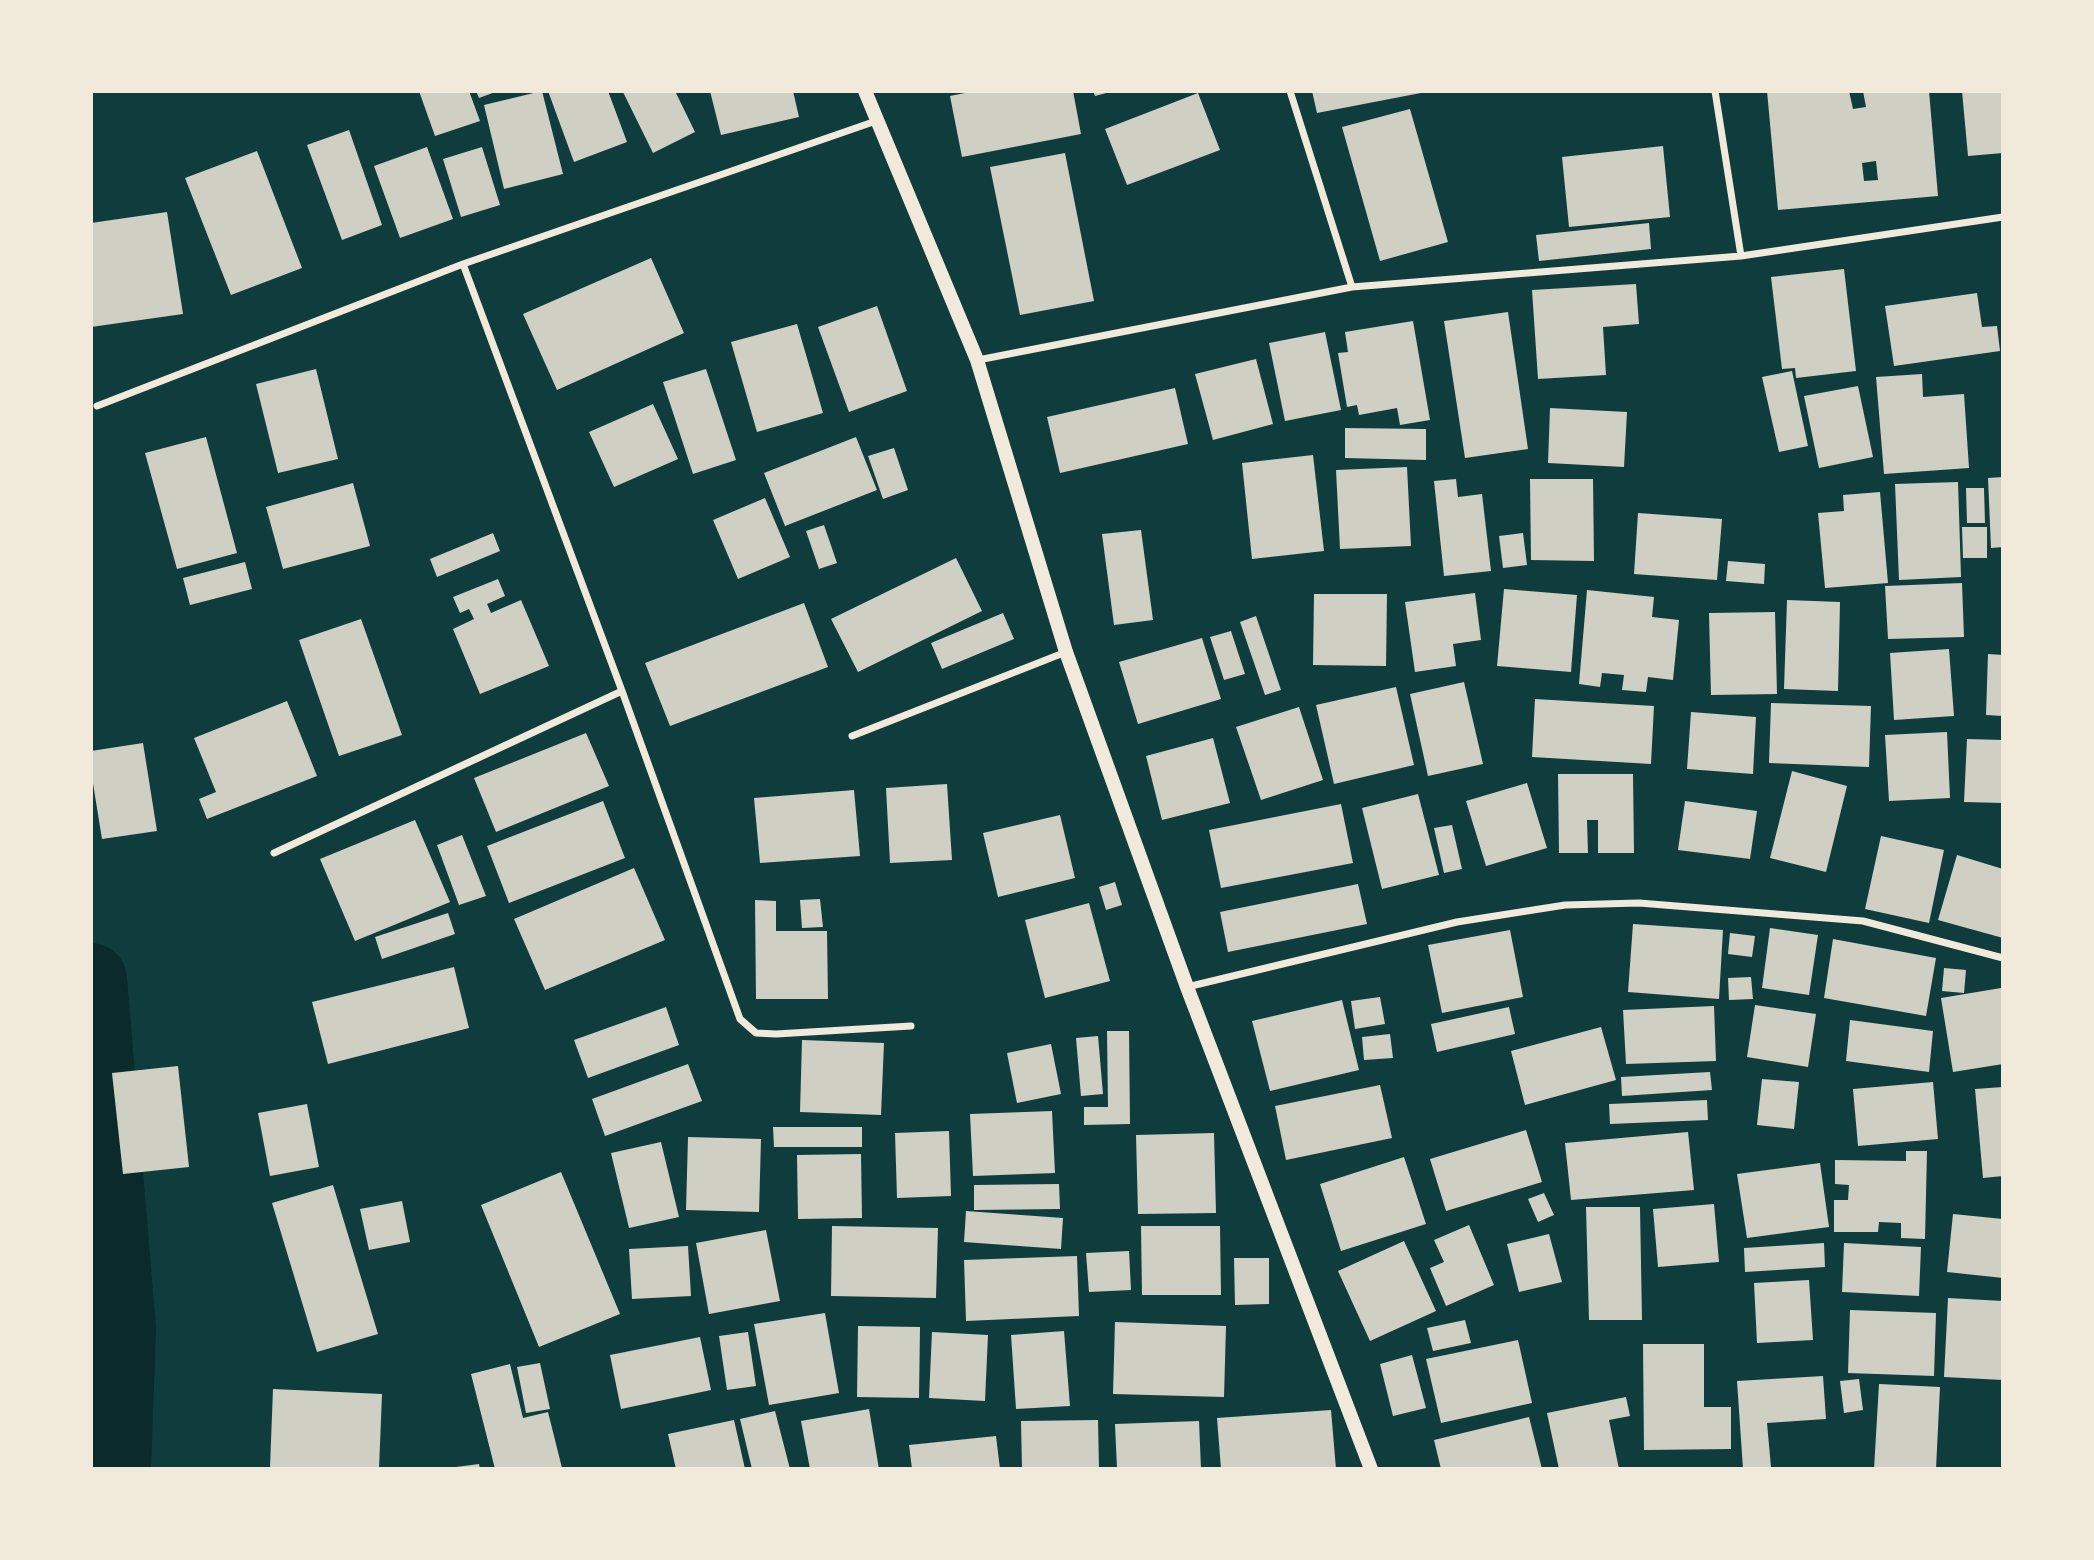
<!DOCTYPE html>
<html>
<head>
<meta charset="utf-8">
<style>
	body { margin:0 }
	#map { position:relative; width:2094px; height:1560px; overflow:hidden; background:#0f3d3e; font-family:Quicksand,sans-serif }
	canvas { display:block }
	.frame { position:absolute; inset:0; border:93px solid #f1e9da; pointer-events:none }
</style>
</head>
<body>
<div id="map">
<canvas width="2094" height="1560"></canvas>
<div class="frame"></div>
</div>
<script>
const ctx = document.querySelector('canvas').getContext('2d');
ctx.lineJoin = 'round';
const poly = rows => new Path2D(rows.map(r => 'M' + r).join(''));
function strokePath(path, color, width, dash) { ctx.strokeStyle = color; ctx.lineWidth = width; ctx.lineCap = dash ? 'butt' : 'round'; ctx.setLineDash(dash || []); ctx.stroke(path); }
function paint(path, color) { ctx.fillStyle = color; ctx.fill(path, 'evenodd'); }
const river = poly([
	[91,979,120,1329,115,1469]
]);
const building = poly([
	[419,91,469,91,480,121,435,136],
	[476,91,498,91,479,98],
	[542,91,563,174,504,189,484,105],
	[548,91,608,91,627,142,574,162],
	[626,91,675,91,695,132,653,153,623,92],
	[710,91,793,91,799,117,721,135],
	[975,91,1073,91,1081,134,962,157,950,96],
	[1093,91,1110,91,1110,92,1095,96],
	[1312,91,1426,91,1426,92,1317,113],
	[1767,91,1849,91,1853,109,1866,107,1863,91,1929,91,1938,196,1778,210],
	[1876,161,1878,180,1864,181,1862,163],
	[1962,91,2003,91,2003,153,1968,156],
	[1198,93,1220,150,1127,185,1105,129],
	[1410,109,1448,242,1380,261,1342,127],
	[349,130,382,225,342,240,307,145],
	[1663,146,1670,217,1569,227,1562,157],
	[427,147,453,219,400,238,374,166],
	[482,147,500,205,461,217,443,159],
	[257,151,302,268,231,295,185,178],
	[1065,153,1094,301,1020,315,990,167],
	[167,212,183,314,91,327,91,223],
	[1649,223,1651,249,1539,261,1536,235],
	[651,258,684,333,557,390,523,314],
	[1844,269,1856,371,1796,378,1795,368,1782,369,1771,277],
	[1636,284,1639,324,1603,327,1606,375,1538,379,1532,290],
	[1977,293,1982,327,1997,326,2000,351,1894,366,1885,306],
	[877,306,907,391,849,412,818,327],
	[1508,312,1528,449,1465,458,1444,321],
	[1413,321,1430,420,1400,425,1397,408,1359,415,1357,405,1347,407,1338,353,1348,352,1345,332],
	[797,324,823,413,757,432,731,342],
	[1325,332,1341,410,1285,421,1269,343],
	[1256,359,1273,424,1213,440,1195,374],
	[316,369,338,459,278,473,256,384],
	[706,369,736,460,693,474,663,382],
	[1792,371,1808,446,1779,452,1762,377],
	[1922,374,1923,397,1964,394,1969,468,1884,474,1876,377],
	[1858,386,1873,457,1819,468,1804,396],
	[1175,388,1188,444,1060,473,1047,417],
	[653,404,678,459,614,487,589,432],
	[1550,408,1627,412,1624,467,1548,463],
	[1345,428,1426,429,1426,460,1345,458],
	[206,437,237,553,177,569,145,453],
	[856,437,877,490,785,526,764,473],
	[894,448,908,490,883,499,868,456],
	[1313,455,1324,551,1252,559,1242,463],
	[1407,467,1411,546,1340,549,1336,470],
	[2003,477,2003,547,1991,548,1988,478],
	[1456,479,1458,497,1482,494,1491,571,1444,576,1434,481],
	[1530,479,1593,479,1594,561,1531,560],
	[1958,482,1961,577,1899,580,1895,484],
	[353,483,370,546,283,569,266,507],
	[1966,488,1984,488,1985,523,1967,523],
	[1880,492,1888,583,1825,588,1818,513,1844,511,1843,495],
	[765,498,790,557,738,579,713,520],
	[1638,513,1722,519,1717,580,1634,574],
	[824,525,837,563,819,569,806,531],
	[1962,527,1987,527,1987,558,1963,558],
	[1141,530,1153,620,1114,625,1102,534],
	[493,533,500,551,437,577,430,559],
	[1523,533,1527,565,1503,568,1499,536],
	[956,558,982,611,858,672,831,619],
	[1728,561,1765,564,1764,584,1726,581],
	[245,562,252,589,190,605,183,578],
	[498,579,505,596,487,604,491,613,521,600,549,666,480,694,453,629,474,619,469,609,460,613,453,597],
	[1962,583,1964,637,1888,639,1885,586],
	[1504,589,1577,595,1571,672,1497,666],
	[1587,590,1654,597,1652,617,1679,620,1673,680,1648,677,1646,692,1622,690,1624,675,1602,673,1600,687,1579,684],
	[1475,593,1481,640,1453,644,1456,666,1415,672,1405,602],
	[1314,594,1387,594,1386,666,1313,665],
	[1787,600,1840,602,1838,691,1784,689],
	[804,603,828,667,670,726,645,663],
	[1775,612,1777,694,1711,695,1709,613],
	[1003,613,1014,639,942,669,931,643],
	[1256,616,1281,690,1265,695,1240,622],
	[361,619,402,735,339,756,299,640],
	[1231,631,1245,674,1224,680,1210,637],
	[1202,638,1221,699,1138,724,1119,662],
	[1949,649,1954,716,1894,720,1890,653],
	[1988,654,2003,655,2003,716,1986,715],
	[1464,682,1483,764,1428,776,1410,694],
	[1396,687,1414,765,1334,784,1316,705],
	[1535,699,1654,706,1651,764,1532,757],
	[287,701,317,776,207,819,199,799,216,792,194,738],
	[1771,703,1871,706,1869,767,1769,763],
	[1299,707,1323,780,1261,800,1236,727],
	[1691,712,1756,717,1753,774,1687,769],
	[1947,732,1950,798,1889,801,1885,735],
	[586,733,609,786,496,832,474,778],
	[1213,738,1230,803,1162,820,1146,756],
	[1967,739,2003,740,2003,803,1964,802],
	[143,743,157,831,102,839,91,771,91,751],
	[1792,771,1847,786,1826,872,1770,858],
	[1558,774,1633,774,1634,853,1598,853,1598,820,1587,820,1588,853,1559,853],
	[1527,783,1547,848,1486,866,1466,801],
	[947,784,952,860,890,863,886,788],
	[854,790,860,856,760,863,754,798],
	[1418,794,1439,875,1382,889,1362,808],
	[603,801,625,858,509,903,487,846],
	[1685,801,1757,811,1750,859,1678,850],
	[1341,804,1353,863,1221,888,1209,830],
	[1060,815,1075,878,998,897,983,833],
	[415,820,450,902,355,941,320,859],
	[1452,825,1462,869,1444,873,1434,828],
	[462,835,486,896,459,905,437,845],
	[1881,836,1944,850,1929,923,1865,909],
	[1957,855,2003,869,2003,938,1938,920],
	[634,868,665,940,545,990,514,919],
	[1115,882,1122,905,1106,910,1099,887],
	[1358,884,1367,924,1228,952,1220,912],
	[820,899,823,927,802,928,800,900],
	[755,900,776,901,776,931,827,931,828,999,756,999],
	[1089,903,1110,981,1045,998,1025,920],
	[448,913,455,934,382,959,375,937],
	[1633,924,1723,930,1719,999,1628,992],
	[1770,928,1818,935,1809,995,1762,988],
	[1510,930,1523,997,1442,1013,1428,945],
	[1730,933,1755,936,1752,957,1728,954],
	[1833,939,1936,958,1926,1016,1824,998],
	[454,967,469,1028,328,1064,312,1002],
	[1944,968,1966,970,1964,993,1942,991],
	[1751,977,1753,999,1729,1000,1728,978],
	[2001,988,2003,1064,1953,1072,1941,998],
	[1380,997,1385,1024,1355,1029,1351,1001],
	[1342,1000,1359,1070,1270,1091,1252,1021],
	[1755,1005,1816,1014,1808,1067,1747,1057],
	[1714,1006,1716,1061,1626,1064,1623,1010],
	[666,1007,679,1045,588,1078,574,1040],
	[1509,1007,1515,1034,1437,1052,1431,1024],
	[1850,1020,1933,1031,1929,1072,1846,1061],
	[1601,1027,1616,1080,1525,1105,1511,1051],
	[1107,1031,1129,1031,1130,1124,1084,1125,1084,1107,1108,1107],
	[1390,1034,1393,1058,1364,1060,1362,1037],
	[1098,1036,1103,1094,1081,1096,1076,1038],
	[802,1040,884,1043,881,1115,800,1112],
	[1051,1044,1061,1094,1017,1103,1007,1053],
	[688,1064,702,1101,605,1136,592,1099],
	[178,1066,189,1167,123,1174,112,1073],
	[1710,1072,1712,1090,1622,1096,1621,1077],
	[1762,1079,1799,1082,1794,1129,1757,1125],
	[1933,1082,1938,1139,1858,1146,1853,1089],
	[1380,1085,1392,1138,1286,1160,1275,1106],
	[2003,1087,2003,1176,1983,1178,1975,1089],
	[1707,1100,1708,1120,1610,1124,1609,1104],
	[307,1104,319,1167,270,1176,258,1113],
	[1052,1111,1055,1173,973,1176,970,1114],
	[773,1127,862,1127,862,1147,774,1147],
	[1526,1130,1542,1182,1446,1211,1430,1159],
	[949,1131,951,1196,897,1198,895,1133],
	[1688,1132,1694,1190,1571,1200,1565,1143],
	[1214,1133,1216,1213,1138,1214,1136,1135],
	[688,1137,761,1139,759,1212,686,1210],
	[661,1142,679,1217,629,1228,611,1153],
	[1906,1151,1927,1151,1925,1239,1901,1238,1901,1223,1879,1222,1878,1232,1834,1232,1834,1200,1848,1200,1849,1185,1835,1184,1835,1160,1906,1161],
	[861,1154,862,1218,798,1219,797,1155],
	[1404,1157,1426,1224,1341,1251,1320,1184],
	[1820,1163,1829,1227,1747,1238,1737,1174],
	[561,1172,620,1314,539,1347,481,1205],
	[1059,1184,1060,1209,974,1210,974,1185],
	[333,1185,378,1334,317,1352,272,1203],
	[1544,1193,1554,1215,1538,1222,1528,1199],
	[402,1201,410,1242,369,1250,360,1209],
	[1714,1204,1719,1262,1658,1267,1653,1209],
	[1586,1207,1640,1207,1642,1320,1589,1320],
	[966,1211,1063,1218,1061,1249,964,1242],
	[1953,1214,2003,1219,2003,1278,1947,1272],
	[1469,1225,1494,1285,1446,1306,1430,1268,1444,1262,1434,1240],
	[832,1226,938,1228,936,1298,831,1296],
	[1141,1226,1220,1226,1221,1295,1142,1295],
	[766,1230,780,1301,709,1314,696,1243],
	[1549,1234,1562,1282,1519,1292,1507,1244],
	[1404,1241,1436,1311,1370,1341,1338,1271],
	[1824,1243,1825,1267,1745,1272,1744,1248],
	[1844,1243,1921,1247,1919,1296,1842,1292],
	[688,1246,691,1296,632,1299,629,1249],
	[1129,1251,1131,1290,1089,1292,1086,1253],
	[1077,1256,1079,1316,966,1321,964,1260],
	[1234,1258,1269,1258,1269,1304,1235,1305],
	[1809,1280,1813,1340,1757,1343,1754,1283],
	[1948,1298,2003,1301,2003,1380,1944,1377],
	[1850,1310,1936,1313,1934,1376,1848,1373],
	[825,1313,839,1393,769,1405,754,1324],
	[1465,1320,1471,1343,1433,1351,1427,1328],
	[1115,1322,1226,1326,1224,1397,1113,1394],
	[858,1326,920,1327,919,1398,857,1397],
	[1064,1331,1070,1406,1016,1409,1011,1335],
	[748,1332,756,1386,727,1390,719,1336],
	[932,1332,988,1335,985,1401,929,1398],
	[700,1337,711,1390,621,1409,610,1355],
	[1518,1340,1532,1403,1441,1423,1426,1359],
	[1643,1344,1704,1344,1704,1407,1731,1407,1731,1449,1644,1450],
	[1412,1355,1426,1408,1393,1416,1380,1364],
	[540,1363,550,1409,526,1413,517,1367],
	[510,1364,523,1418,548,1412,562,1468,495,1469,471,1374],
	[1823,1376,1826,1419,1767,1423,1771,1467,1743,1469,1737,1381],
	[1859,1379,1863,1410,1844,1413,1840,1381],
	[1879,1384,1940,1387,1936,1469,1874,1469],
	[273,1389,382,1394,379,1469,270,1467],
	[1626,1397,1630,1416,1609,1420,1619,1469,1559,1469,1547,1413],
	[869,1409,879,1469,810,1469,801,1421],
	[1331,1410,1336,1469,1221,1469,1217,1418],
	[775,1411,790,1469,752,1469,740,1419],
	[1529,1417,1542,1469,1441,1469,1434,1440],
	[734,1420,745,1469,676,1469,668,1434],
	[1098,1420,1099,1469,1022,1469,1021,1421],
	[1199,1421,1201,1469,1117,1469,1115,1424],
	[996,1436,1000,1469,912,1469,909,1445],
	[479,1464,480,1469,456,1469,456,1467]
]);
const minor = poly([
	[1290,91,1352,287],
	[1715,91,1741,256],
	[463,264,622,691,740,1019,756,1033,776,1034,911,1026],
	[978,360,1352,287,1741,256,2003,217],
	[97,406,463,264,876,121],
	[852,736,1066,652],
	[274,853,622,691],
	[1187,987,1457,922,1565,905,1639,903,1863,921,2003,958]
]);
const secondary = poly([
	[865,91,977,360,1066,652,1187,987,1371,1469]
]);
strokePath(river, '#0a2a2b', 72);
paint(building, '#cfcfc3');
strokePath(minor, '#f1e9da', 7);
strokePath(secondary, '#f1e9da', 14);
</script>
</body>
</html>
